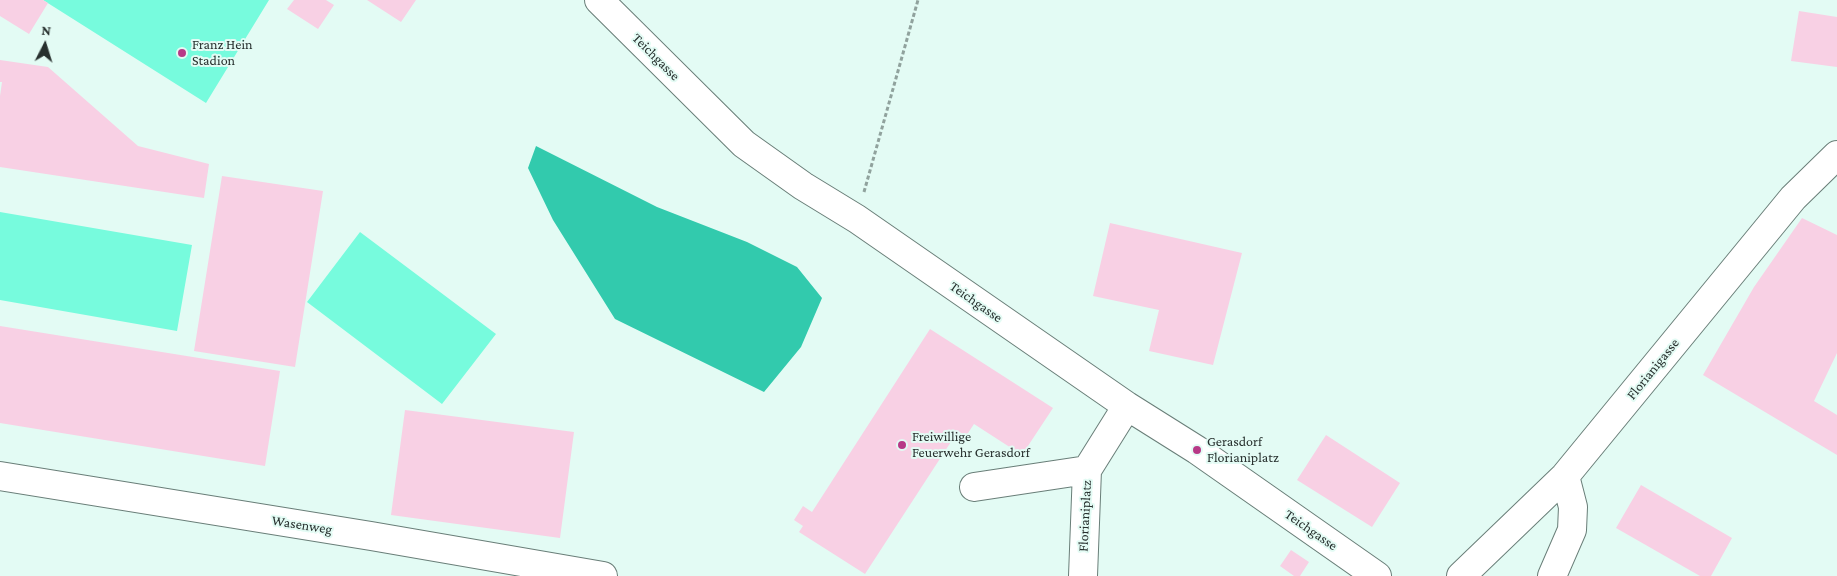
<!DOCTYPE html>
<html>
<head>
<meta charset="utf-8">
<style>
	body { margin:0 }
	#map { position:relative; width:1837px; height:576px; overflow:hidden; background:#e3fbf4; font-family:"Crimson Pro",serif }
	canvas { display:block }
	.north { position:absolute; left:20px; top:20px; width:50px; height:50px; -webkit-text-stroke:4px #e3fbf4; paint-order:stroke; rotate:5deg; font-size:14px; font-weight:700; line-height:20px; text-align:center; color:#27302e }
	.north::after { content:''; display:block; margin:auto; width:18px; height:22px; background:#27302e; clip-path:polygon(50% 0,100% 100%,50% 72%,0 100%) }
</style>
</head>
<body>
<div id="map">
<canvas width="1837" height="576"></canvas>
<div class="north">N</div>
</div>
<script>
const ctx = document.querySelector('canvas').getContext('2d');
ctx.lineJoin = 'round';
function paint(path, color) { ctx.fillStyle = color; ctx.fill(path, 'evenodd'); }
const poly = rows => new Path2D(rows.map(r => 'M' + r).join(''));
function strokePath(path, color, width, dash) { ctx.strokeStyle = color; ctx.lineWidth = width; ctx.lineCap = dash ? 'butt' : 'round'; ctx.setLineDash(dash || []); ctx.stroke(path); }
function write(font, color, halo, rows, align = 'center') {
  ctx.font = font + ' "Crimson Pro",serif'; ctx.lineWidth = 4; ctx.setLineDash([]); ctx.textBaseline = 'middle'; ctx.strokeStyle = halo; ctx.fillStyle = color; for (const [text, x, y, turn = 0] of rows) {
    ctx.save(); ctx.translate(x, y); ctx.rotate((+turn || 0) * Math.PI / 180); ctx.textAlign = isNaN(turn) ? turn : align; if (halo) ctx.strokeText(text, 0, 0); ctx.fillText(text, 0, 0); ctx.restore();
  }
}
const green = poly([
	[43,0,269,0,206,103],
	[0,212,192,245,177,331,0,300],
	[360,232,496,334,442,404,307,302]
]);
const water = poly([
	[536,146,657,207,747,242,797,267,822,298,801,347,764,392,615,319,553,220,528,168]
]);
const building = poly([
	[0,0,43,0,48,3,29,34,0,16],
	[294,0,326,0,334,5,318,29,287,9],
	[367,0,416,0,401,22],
	[1799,11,1837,17,1837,67,1791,61],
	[0,60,48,67,138,146,209,164,204,198,0,167,0,96,2,82,0,82],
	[222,176,323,191,295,367,194,351],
	[1802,218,1837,235,1837,353,1814,401,1837,415,1837,455,1703,375,1754,287],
	[1110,223,1242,253,1213,365,1149,351,1159,310,1093,296],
	[0,326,280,371,265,466,0,423],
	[930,329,1053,408,1022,455,974,424,966,436,958,431,865,574,799,532,803,526,794,520,803,506,812,512],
	[405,410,574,432,560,538,391,515],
	[1326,435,1400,483,1372,527,1297,480],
	[1641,485,1732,538,1711,576,1700,576,1616,528],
	[1291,550,1309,562,1300,576,1294,576,1280,566]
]);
const path = poly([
	[864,192,918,0]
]);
const minor = poly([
	[599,0,744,144,803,186,857,219,1127,406,1197,450,1377,576],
	[0,476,371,536,603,576],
	[974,487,1087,470],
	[1083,576,1087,470,1127,406],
	[1461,576,1565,476,1793,198,1837,155],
	[1552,576,1572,530,1573,507,1565,476]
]);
const markers = [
	[182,53,5,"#b73987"],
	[902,445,5,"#b73987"],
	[1197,450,5,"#b73987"]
];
const poiNames = [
	["Franz Hein",192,45],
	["Stadion",192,61],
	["Freiwillige",912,437],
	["Feuerwehr Gerasdorf",912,453],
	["Gerasdorf",1207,442],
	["Florianiplatz",1207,458]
];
const streetNames = [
	["Teichgasse",656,57,45],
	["Teichgasse",976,302,35],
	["Florianigasse",1653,369,-51],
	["Florianiplatz",1085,516,-87],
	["Wasenweg",302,525,9],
	["Teichgasse",1311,530,35]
];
paint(green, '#77fbdd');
paint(water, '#32caad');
paint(building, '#f8d0e4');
strokePath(minor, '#697e78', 30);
strokePath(path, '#90a29d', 3, [4, 2.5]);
strokePath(minor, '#fff', 28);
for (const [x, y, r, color] of markers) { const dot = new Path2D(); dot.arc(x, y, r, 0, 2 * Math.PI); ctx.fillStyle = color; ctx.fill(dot); strokePath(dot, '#e3fbf4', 2); }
write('14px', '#27302e', '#e3fbf4', poiNames, 'left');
write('14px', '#27302e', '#e3fbf4', streetNames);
</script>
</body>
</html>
